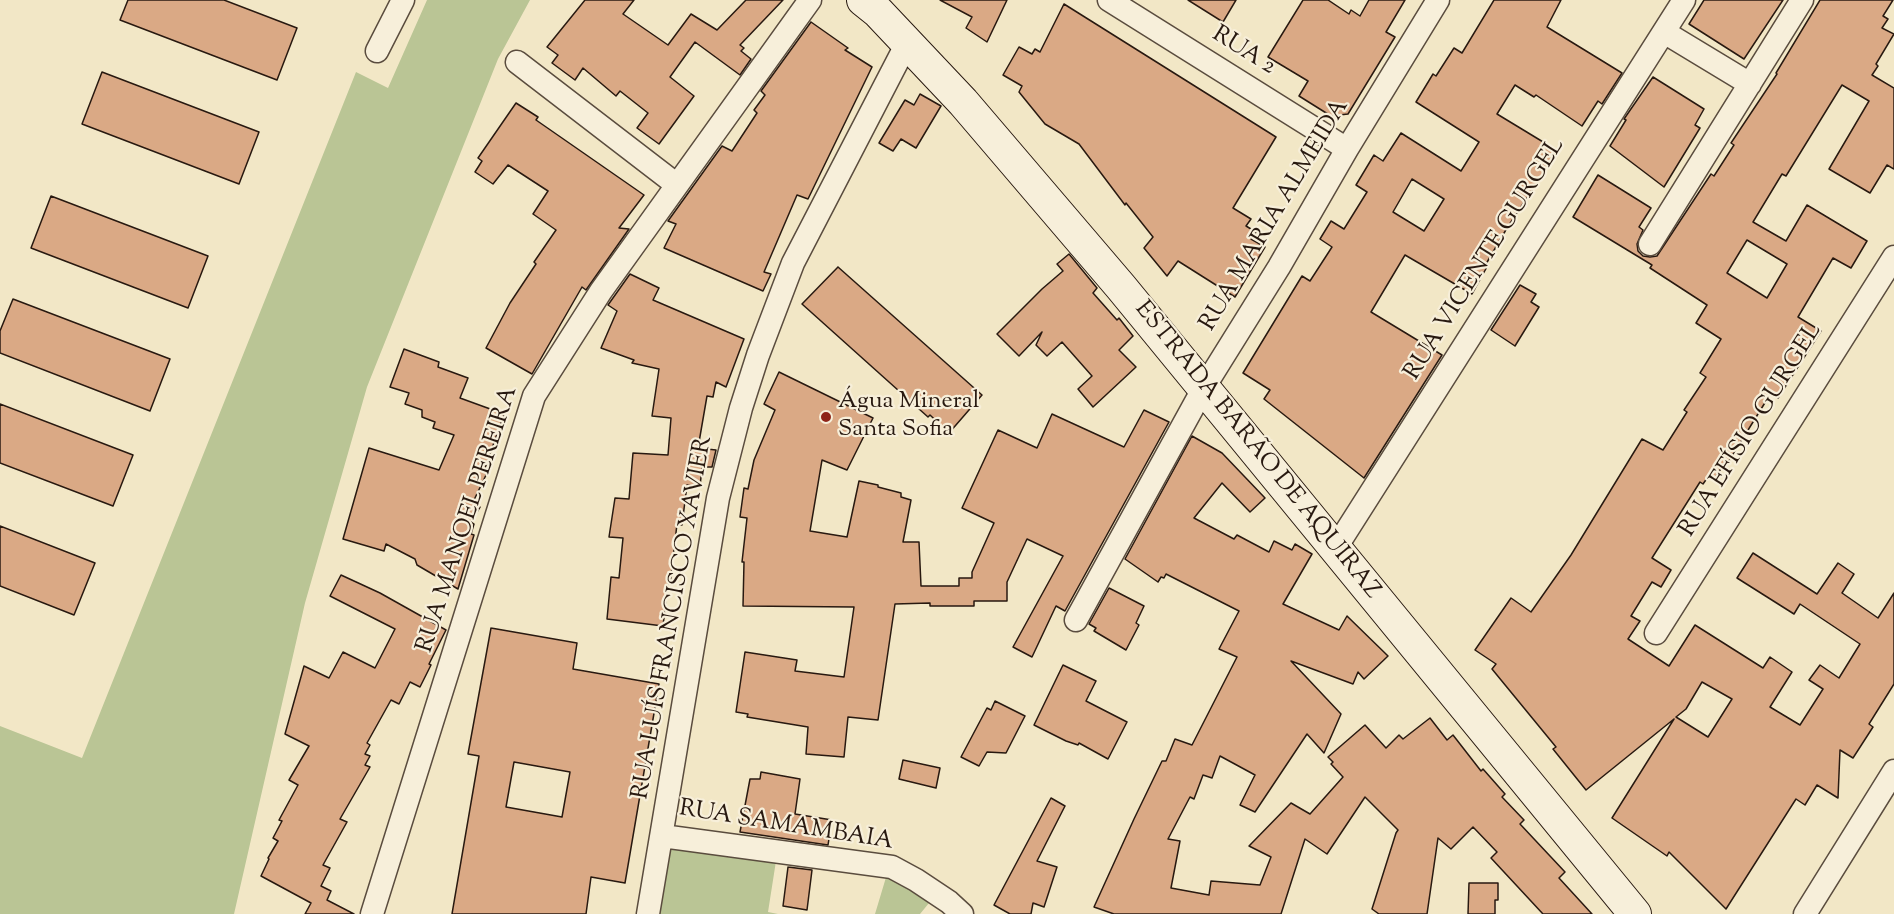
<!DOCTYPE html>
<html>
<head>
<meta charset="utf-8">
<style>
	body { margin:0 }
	canvas { display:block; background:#f2e7c6 }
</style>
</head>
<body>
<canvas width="1894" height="914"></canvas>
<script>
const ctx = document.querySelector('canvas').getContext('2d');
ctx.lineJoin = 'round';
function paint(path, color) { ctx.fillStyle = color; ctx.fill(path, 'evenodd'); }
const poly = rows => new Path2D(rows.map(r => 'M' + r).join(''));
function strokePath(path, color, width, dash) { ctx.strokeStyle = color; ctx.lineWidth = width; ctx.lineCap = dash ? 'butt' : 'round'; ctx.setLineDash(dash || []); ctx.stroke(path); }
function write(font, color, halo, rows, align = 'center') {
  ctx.font = font + ' "Sorts Mill Goudy",serif'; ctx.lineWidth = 4.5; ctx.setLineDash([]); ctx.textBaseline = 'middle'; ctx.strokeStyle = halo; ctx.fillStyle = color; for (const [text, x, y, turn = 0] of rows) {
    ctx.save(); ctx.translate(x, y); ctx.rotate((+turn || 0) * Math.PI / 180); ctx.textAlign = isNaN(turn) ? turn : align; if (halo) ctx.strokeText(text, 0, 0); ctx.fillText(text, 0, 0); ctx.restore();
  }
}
const green = poly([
	[427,0,530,0,498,59,367,387,305,603,234,914,0,914,0,726,82,758,356,72,388,88],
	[666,842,776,861,768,912,778,914,656,914],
	[887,874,929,903,920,914,875,914]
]);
const building = poly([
	[128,0,224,0,297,28,277,80,120,20,128,0],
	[585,0,634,0,623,14,668,45,691,14,717,30,746,0,783,0,740,45,744,48,741,51,751,59,740,75,695,42,670,77,694,96,659,144,637,128,648,113,620,91,616,96,583,68,575,80,552,63,558,55,547,47,585,0],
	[940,0,1007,0,987,42,966,28,972,17,940,0],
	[1188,0,1236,0,1223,22,1188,0],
	[1303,0,1328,0,1349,14,1351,10,1360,16,1369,0,1405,0,1386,32,1395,37,1348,114,1331,116,1299,96,1308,81,1268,57,1303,0],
	[1494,0,1561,0,1547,27,1622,73,1602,104,1598,101,1582,126,1536,95,1534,97,1515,85,1497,114,1558,151,1507,228,1486,264,1488,265,1472,294,1405,255,1371,312,1442,355,1364,478,1264,399,1270,390,1243,373,1302,276,1310,281,1332,247,1320,239,1331,221,1344,229,1367,192,1356,185,1374,155,1383,161,1401,133,1461,171,1479,142,1416,102,1433,74,1436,76,1454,48,1462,53,1494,0],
	[1412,179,1444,199,1424,231,1393,212,1412,179],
	[1704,0,1783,0,1744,59,1689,24,1704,0],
	[1820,0,1893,0,1883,16,1888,19,1882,28,1894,34,1876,64,1878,66,1872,75,1894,88,1894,169,1887,165,1870,193,1829,169,1869,101,1842,85,1786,176,1782,174,1753,222,1786,241,1807,205,1867,241,1851,268,1833,258,1798,317,1821,331,1778,398,1771,393,1727,464,1725,462,1715,478,1710,474,1703,484,1700,482,1652,558,1671,570,1661,587,1652,582,1631,616,1640,621,1628,639,1669,666,1695,625,1763,668,1770,657,1792,672,1770,707,1800,725,1823,689,1809,680,1820,665,1839,678,1860,644,1800,604,1794,614,1737,578,1753,553,1817,594,1838,563,1854,574,1842,593,1878,618,1894,593,1894,684,1869,724,1873,727,1853,758,1840,750,1838,798,1817,785,1805,805,1796,799,1726,909,1669,852,1667,856,1612,818,1674,719,1586,790,1553,749,1556,747,1492,669,1496,664,1475,650,1511,598,1531,612,1571,555,1642,439,1663,450,1687,412,1684,410,1706,377,1700,373,1721,339,1696,323,1707,305,1650,268,1652,265,1573,217,1598,175,1651,208,1639,227,1643,230,1637,244,1638,251,1643,256,1650,257,1657,256,1711,174,1714,176,1734,145,1731,143,1777,74,1776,73,1820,0],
	[1747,240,1787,264,1767,298,1727,273,1747,240],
	[1702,682,1732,699,1708,737,1676,717,1686,709,1702,682],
	[1064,4,1276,137,1233,208,1251,219,1246,226,1256,232,1251,239,1265,247,1235,297,1178,261,1167,276,1144,248,1153,237,1126,203,1125,205,1079,144,1045,124,1019,92,1022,86,1003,75,1019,47,1032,54,1035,49,1040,52,1064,4],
	[811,22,848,48,845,50,872,67,808,199,797,195,764,272,771,274,763,291,664,248,676,224,668,221,722,146,732,151,757,113,754,110,765,95,761,91,811,22],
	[102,72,259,132,239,184,82,124,102,72],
	[1653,77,1704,109,1695,125,1700,128,1664,187,1610,146,1626,120,1624,119,1653,77],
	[920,94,941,106,916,148,901,139,893,151,879,143,905,100,914,105,920,94],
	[516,103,538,117,536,120,644,195,619,228,629,229,586,290,582,287,532,374,486,348,510,303,536,264,534,262,556,230,533,214,548,191,508,165,493,184,475,172,482,161,478,158,516,103],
	[51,196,208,256,188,308,31,248,51,196],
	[1069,254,1097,288,1093,293,1117,320,1119,318,1133,336,1119,350,1136,367,1093,407,1078,389,1092,376,1062,342,1047,356,1036,345,1042,332,1019,356,997,334,1042,289,1063,271,1057,264,1069,254],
	[838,267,982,395,949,433,930,415,928,417,802,304,838,267],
	[630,274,659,288,653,300,744,339,726,387,716,382,713,397,707,396,698,448,716,450,712,467,702,467,700,487,687,485,682,525,677,524,670,584,668,584,663,626,607,619,611,577,619,578,623,538,609,537,615,498,629,499,633,453,668,455,671,418,652,416,659,369,632,363,634,360,601,348,617,311,608,305,630,274],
	[1520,285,1536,294,1531,302,1539,307,1515,346,1491,330,1520,285],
	[13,299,170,359,150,411,0,353,0,331,13,299],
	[404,349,439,362,438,367,468,378,460,398,504,414,484,471,487,473,473,502,480,507,471,522,474,524,471,534,474,535,458,589,417,565,415,559,386,544,384,551,343,539,369,448,439,470,454,435,433,428,435,422,422,417,422,410,405,404,409,393,390,387,404,349],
	[779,372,873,418,847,470,822,460,810,531,847,537,859,481,878,485,878,487,901,493,901,497,911,500,903,542,919,542,921,586,959,586,959,578,972,578,972,572,994,523,962,508,998,430,1037,448,1052,414,1124,447,1144,410,1169,422,1065,611,1056,606,1032,657,1013,647,1063,556,1027,539,1007,582,1007,601,974,601,974,606,930,606,930,603,895,604,878,720,848,717,844,757,806,754,808,727,747,717,748,714,736,712,745,652,797,660,795,671,844,677,854,607,743,606,744,562,742,562,747,518,740,517,744,488,748,489,754,460,775,410,764,404,779,372],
	[0,404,133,455,113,506,0,463,0,404],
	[1192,436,1222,453,1265,498,1250,512,1222,483,1194,518,1234,539,1237,535,1269,552,1274,541,1292,550,1295,544,1312,554,1283,604,1339,630,1347,616,1388,656,1364,679,1358,672,1353,684,1291,661,1341,714,1324,753,1307,734,1255,812,1240,805,1255,775,1220,756,1212,778,1203,775,1194,799,1190,797,1168,839,1180,841,1171,888,1209,895,1211,881,1260,885,1271,857,1249,846,1291,803,1310,814,1343,777,1331,764,1333,762,1328,757,1365,725,1386,748,1399,735,1403,739,1430,718,1447,740,1453,735,1481,771,1483,769,1505,794,1502,797,1524,820,1520,824,1565,872,1559,878,1592,914,1543,914,1491,858,1497,852,1473,827,1451,849,1438,838,1427,914,1379,914,1372,909,1396,833,1398,830,1365,797,1327,854,1305,839,1281,914,1114,914,1094,907,1134,819,1162,761,1166,761,1175,739,1192,745,1237,657,1219,649,1239,611,1166,574,1164,578,1161,577,1158,582,1125,559,1192,436],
	[0,526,95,563,74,615,0,586,0,526],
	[341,575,380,593,446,630,429,664,431,665,420,687,410,682,399,704,391,700,367,743,370,745,365,754,370,756,365,765,370,767,340,819,347,822,323,865,330,868,321,886,331,891,327,900,354,914,305,914,311,903,261,876,269,859,268,858,278,841,273,838,282,821,279,820,298,785,289,780,309,746,285,734,304,666,329,678,343,652,375,668,395,629,330,596,341,575],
	[1109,588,1144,606,1136,623,1139,625,1126,650,1094,631,1096,628,1089,624,1109,588],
	[491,628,577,643,573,669,659,684,625,883,591,877,586,914,452,914,479,756,468,754,491,628],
	[514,762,570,772,562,817,506,807,514,762],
	[1063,665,1096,681,1086,701,1127,722,1108,759,1079,743,1078,745,1066,741,1034,725,1063,665],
	[995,701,1025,716,1006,753,987,752,979,766,961,757,987,708,991,710,995,701],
	[903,760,940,768,936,788,899,779,903,760],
	[761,772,800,779,795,814,832,820,828,845,740,832,750,779,760,779,761,772],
	[1051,798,1065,806,1037,861,1057,867,1044,907,1033,903,1031,914,1010,914,994,905,1051,798],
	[788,867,812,870,807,910,783,906,788,867],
	[1469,883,1498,883,1498,900,1495,900,1495,914,1468,914,1469,883]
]);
const street = poly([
	[1109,0,1347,149],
	[1664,32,1750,84],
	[377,51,403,0],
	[517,62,677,185],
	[1650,244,1802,0],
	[1335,549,1684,0],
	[1076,620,1203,389,1279,267,1347,149,1438,0],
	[1656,633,1894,257],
	[662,836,892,867,916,880,949,902,962,914],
	[372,914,534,396,601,291,810,0],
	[648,914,718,498,741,408,758,355,793,263,907,43],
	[1805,914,1894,771]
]);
const secondary = poly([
	[863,0,878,12,963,102,1121,287,1635,914]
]);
const markers = [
	[826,417,6,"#8f2418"]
];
const streetNames = [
	["RUA 2",1243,52,32],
	["RUA MARIA ALMEIDA",1276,216,-59],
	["RUA VICENTE GURGEL",1486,260,-58],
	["RUA EFÍSIO GURGEL",1752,431,-58],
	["ESTRADA BARÃO DE AQUIRAZ",1256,451,51],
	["RUA MANOEL PEREIRA",469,520,-72],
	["RUA LUÍS FRANCISCO XAVIER",674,618,-80],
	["RUA SAMAMBAIA",786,827,9]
];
const poiNames = [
	["Água Mineral",838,403],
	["Santa Sofia",838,431]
];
paint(green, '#bac595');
paint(building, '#daa985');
strokePath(building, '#281910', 1.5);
strokePath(street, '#5a4c3e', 25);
strokePath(secondary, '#281910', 34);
strokePath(street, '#f7efda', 22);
strokePath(secondary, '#f7efda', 32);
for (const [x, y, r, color] of markers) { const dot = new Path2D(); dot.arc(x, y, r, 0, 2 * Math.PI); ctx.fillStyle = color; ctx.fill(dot); strokePath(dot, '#f7efda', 2); }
write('24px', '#281910', '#f7efda', streetNames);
write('24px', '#281910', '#f7efda', poiNames, 'left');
</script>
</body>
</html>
